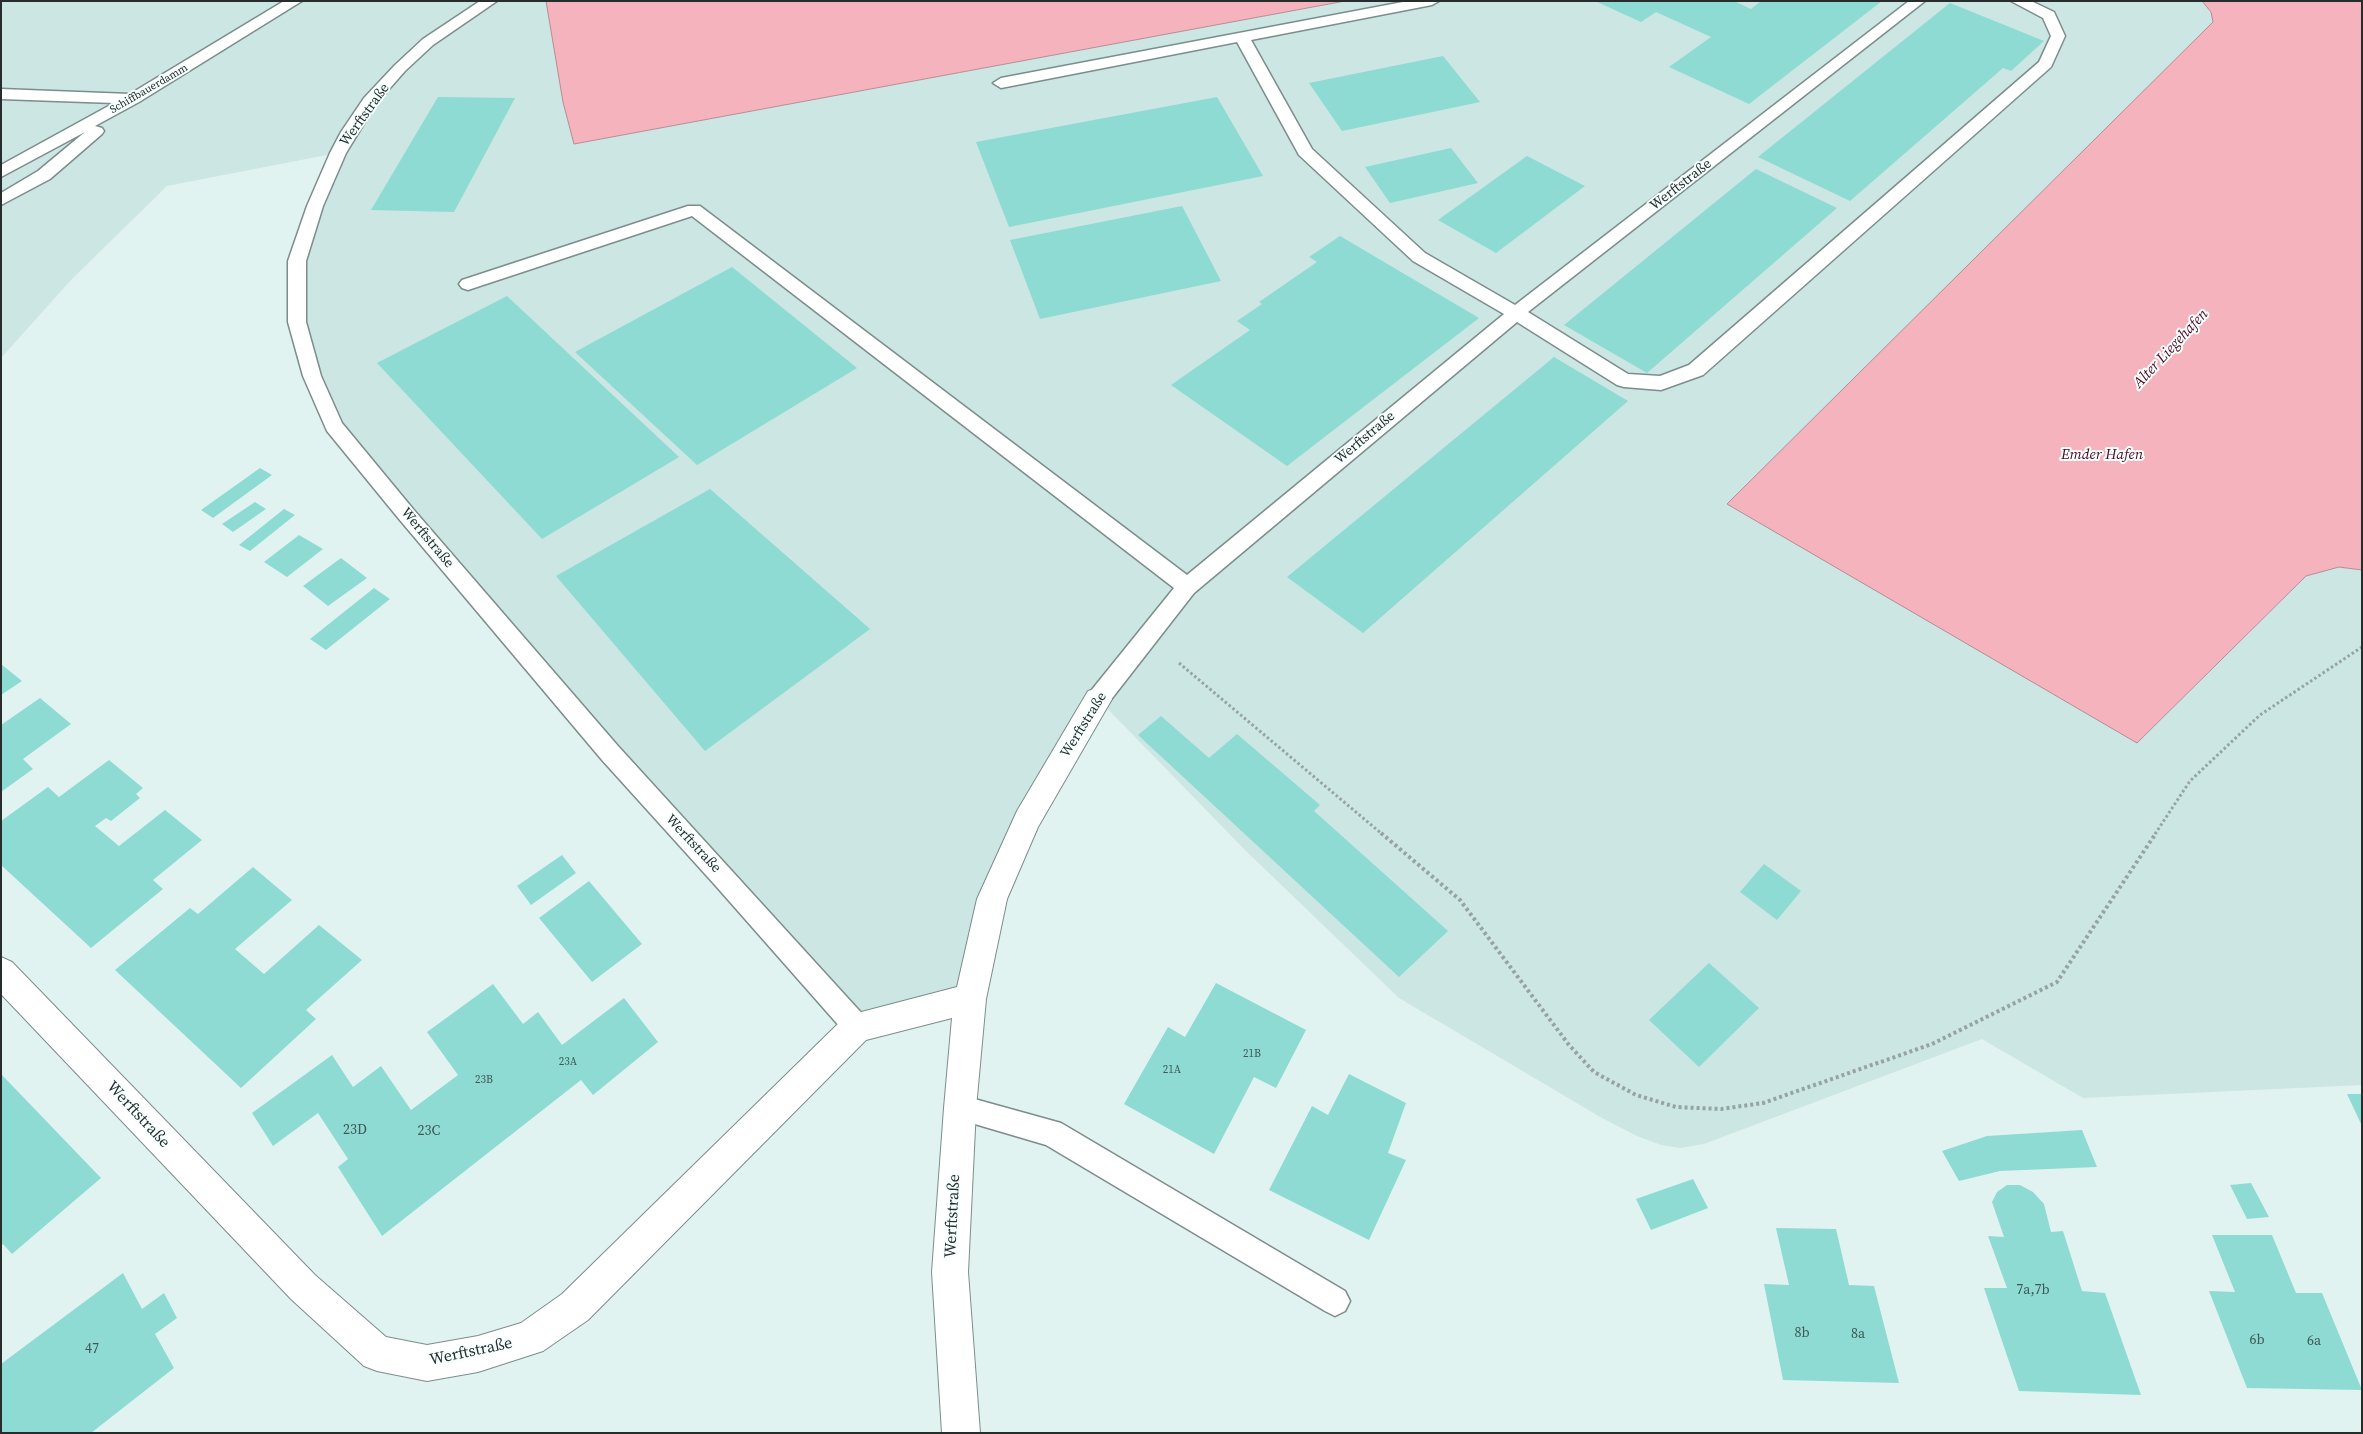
<!DOCTYPE html>
<html>
<head>
<meta charset="utf-8">
<style>
	body { margin:0 }
	#map { position:relative; width:2363px; height:1434px; overflow:hidden; background:#e1f3f1; font-family:"Source Serif 4",serif }
	canvas { display:block }
	.frame { position:absolute; inset:0; border:2px solid #262d2c; pointer-events:none }
</style>
</head>
<body>
<div id="map">
<canvas width="2363" height="1434"></canvas>
<div class="frame"></div>
</div>
<script>
const ctx = document.querySelector('canvas').getContext('2d');
ctx.lineJoin = 'round';
function paint(path, color) { ctx.fillStyle = color; ctx.fill(path, 'evenodd'); }
const poly = rows => new Path2D(rows.map(r => 'M' + r).join(''));
function strokePath(path, color, width, dash) { ctx.strokeStyle = color; ctx.lineWidth = width; ctx.lineCap = dash ? 'butt' : 'round'; ctx.setLineDash(dash || []); ctx.stroke(path); }
function write(font, color, halo, rows, align = 'center') {
  ctx.font = font + ' "Source Serif 4",serif'; ctx.lineWidth = 4; ctx.setLineDash([]); ctx.textBaseline = 'middle'; ctx.strokeStyle = halo; ctx.fillStyle = color; for (const [text, x, y, turn = 0] of rows) {
    ctx.save(); ctx.translate(x, y); ctx.rotate((+turn || 0) * Math.PI / 180); ctx.textAlign = isNaN(turn) ? turn : align; if (halo) ctx.strokeText(text, 0, 0); ctx.fillText(text, 0, 0); ctx.restore();
  }
}
const built = poly([
	[1,1,546,1,563,102,575,144,1345,1,2202,1,2212,12,2214,22,2137,743,2306,576,2339,567,2362,570,2362,1085,2083,1098,1982,1039,1704,1144,1680,1148,1661,1145,1637,1136,1602,1118,1399,998,1246,851,1098,699,1027,820,970,999,857,1027,334,426,312,376,297,261,337,153,167,186,71,280,1,358]
]);
const water = poly([
	[546,1,1345,1,574,144,563,102,546,1],
	[2202,1,2362,1,2362,570,2339,567,2306,576,2137,743,1727,504,2213,22,2211,12,2202,1]
]);
const building = poly([
	[1595,1,1734,1,1751,9,1761,1,1882,1,1749,104,1669,67,1711,37,1656,12,1641,22],
	[1950,3,2044,41,2011,71,2003,68,1850,201,1758,157],
	[1443,56,1480,102,1342,131,1309,83],
	[438,97,515,98,454,212,371,210],
	[1217,97,1263,176,1009,227,976,142],
	[1451,148,1478,183,1390,203,1365,167],
	[1527,156,1585,186,1496,253,1438,220],
	[1756,169,1837,208,1647,373,1564,325],
	[1182,206,1221,281,1040,319,1010,240],
	[1340,236,1479,318,1287,466,1171,385,1250,330,1237,321,1262,304,1259,302,1317,262,1309,257],
	[732,267,857,368,697,465,575,352],
	[507,296,679,457,542,539,377,363],
	[1554,357,1628,401,1363,633,1287,577],
	[260,468,272,475,213,518,201,510],
	[710,489,870,629,705,751,556,576],
	[255,502,266,509,233,532,222,524],
	[284,509,295,515,250,551,239,545],
	[299,535,323,549,287,577,264,562],
	[341,558,367,578,328,606,303,586],
	[374,588,390,599,326,650,310,639],
	[1,664,22,681,1,695],
	[40,698,71,724,23,759,33,769,1,792,1,725],
	[1161,716,1209,758,1237,734,1320,805,1314,811,1448,931,1399,977,1138,735],
	[109,760,143,788,136,794,140,798,111,821,106,818,95,826,119,846,165,810,202,840,153,880,163,889,91,948,1,865,1,821,48,787,59,797],
	[562,855,576,873,531,905,517,886],
	[1764,864,1801,891,1777,920,1740,892],
	[253,867,292,900,235,949,264,974,319,925,362,960,306,1010,316,1019,241,1088,115,970,190,908,198,914],
	[589,881,642,944,592,982,539,918],
	[1709,963,1759,1008,1699,1067,1649,1020],
	[1216,983,1306,1030,1276,1088,1254,1077,1214,1154,1124,1104,1168,1027,1185,1037],
	[493,984,523,1024,538,1012,562,1045,624,998,658,1042,593,1095,581,1080,382,1236,338,1167,348,1159,318,1113,273,1146,252,1113,332,1055,353,1087,381,1066,411,1110,458,1075,427,1032],
	[1,1074,101,1178,12,1254,3,1244,1,1246],
	[1349,1074,1406,1103,1388,1153,1406,1160,1369,1240,1269,1190,1312,1106,1328,1115],
	[2347,1094,2362,1094,2362,1126],
	[2082,1130,2097,1167,2000,1171,1959,1181,1942,1151,1987,1136],
	[1693,1179,1708,1208,1651,1230,1636,1199],
	[2251,1183,2269,1217,2247,1219,2230,1185],
	[2007,1185,2020,1185,2033,1192,2044,1204,2051,1232,2063,1231,2082,1291,2105,1293,2141,1395,2019,1391,1984,1288,2007,1288,1988,1236,2004,1237,1992,1202,1997,1192],
	[1776,1228,1836,1229,1849,1285,1874,1286,1899,1383,1783,1380,1764,1284,1789,1285],
	[2212,1235,2272,1235,2296,1293,2322,1293,2362,1390,2247,1388,2209,1291,2235,1292],
	[123,1273,142,1309,164,1293,177,1318,155,1334,174,1368,91,1433,1,1433,1,1364]
]);
const pathFar1 = poly([
	[1179,663,1382,834],
	[2155,834,2190,781,2260,715,2362,647]
]);
const path = poly([
	[1381,833,1460,900,1569,1045,1594,1072,1636,1095,1676,1107,1721,1109,1763,1103,1932,1044,2057,982,2156,833]
]);
const lane = poly([
	[284,1,302,1,139,102,95,126,102,128,104,131,102,134,50,179,1,205,1,193,38,171,85,132,1,177,1,165,114,103,1,99,1,89,130,94,284,1],
	[480,1,497,1,433,45,405,71,376,104,346,153,323,206,306,261,306,322,321,376,342,423,413,509,618,746,866,1018,870,1027,866,1036,857,1040,848,1036,715,885,602,760,399,519,327,431,303,376,288,322,288,261,307,206,330,153,341,132,364,98,395,65,423,39,480,1],
	[1408,1,1439,1,1432,5,1251,40,1312,149,1425,253,1515,305,1909,1,1925,1,1528,312,1628,374,1660,376,1689,365,2039,62,2051,36,2043,18,2011,1,2031,1,2054,12,2065,36,2051,67,1703,375,1661,390,1624,387,1617,385,1517,322,1194,593,1106,706,1098,708,1090,706,1087,699,1090,692,1174,588,692,216,474,288,468,290,462,288,459,284,462,280,688,206,700,206,1187,575,1504,314,1413,261,1299,155,1237,42,1001,88,993,83,1001,78,1408,1],
	[960,1095,1061,1123,1345,1291,1350,1301,1345,1311,1335,1316,1325,1311,1046,1145,951,1117,947,1108,951,1099,960,1095]
]);
const street = poly([
	[1098,688,1108,691,1112,699,1038,827,1007,899,986,999,976,1108,968,1272,980,1433,942,1433,932,1272,944,1108,952,1018,866,1040,588,1320,543,1351,478,1372,427,1381,377,1371,364,1366,291,1299,1,994,1,957,12,962,315,1275,386,1337,427,1345,478,1336,521,1323,562,1294,846,1016,957,987,977,899,1017,811,1088,691,1098,688]
]);
const farStreetnames = [
	["Schiffbauerdamm",149,89,-30]
];
const numberNames = [
	["21B",1252,1054],
	["23A",568,1062],
	["21A",1172,1070],
	["23B",484,1080]
];
const streetNames = [
	["Werftstraße",365,115,-54],
	["Werftstraße",1681,185,-38],
	["Werftstraße",1365,438,-40],
	["Werftstraße",427,538,50],
	["Werftstraße",1084,725,-58],
	["Werftstraße",693,844,47]
];
const nearNumbernames = [
	["23D",355,1130],
	["23C",429,1131],
	["7a,7b",2033,1290],
	["8b",1802,1333],
	["8a",1858,1334],
	["6b",2257,1340],
	["6a",2314,1341],
	["47",92,1349]
];
const waterNames = [
	["Alter Liegehafen",2171,349,-47],
	["Emder Hafen",2102,455]
];
const nearStreetnames = [
	["Werftstraße",138,1115,47],
	["Werftstraße",953,1216,-87],
	["Werftstraße",471,1352,-12]
];
paint(built, '#cbe6e3');
paint(water, '#f5b4bd');
strokePath(water, '#b78c92', 1);
paint(building, '#8edbd4');
strokePath(lane, '#7c8d8b', 3);
strokePath(street, '#7c8d8b', 2);
strokePath(pathFar1, '#96a3a2', 3, [2.5, 2.5]);
strokePath(path, '#96a3a2', 4, [3, 3]);
paint(lane, '#fff');
paint(street, '#fff');
write('11px', '#262d2c', '#f4fffe', farStreetnames);
write('11px', '#405856', null, numberNames);
write('14px', '#262d2c', '#f4fffe', streetNames);
write('14px', '#405856', null, nearNumbernames);
write('italic 15px', '#53071f', '#f4fffe', waterNames);
write('16px', '#262d2c', '#f4fffe', nearStreetnames);
</script>
</body>
</html>
